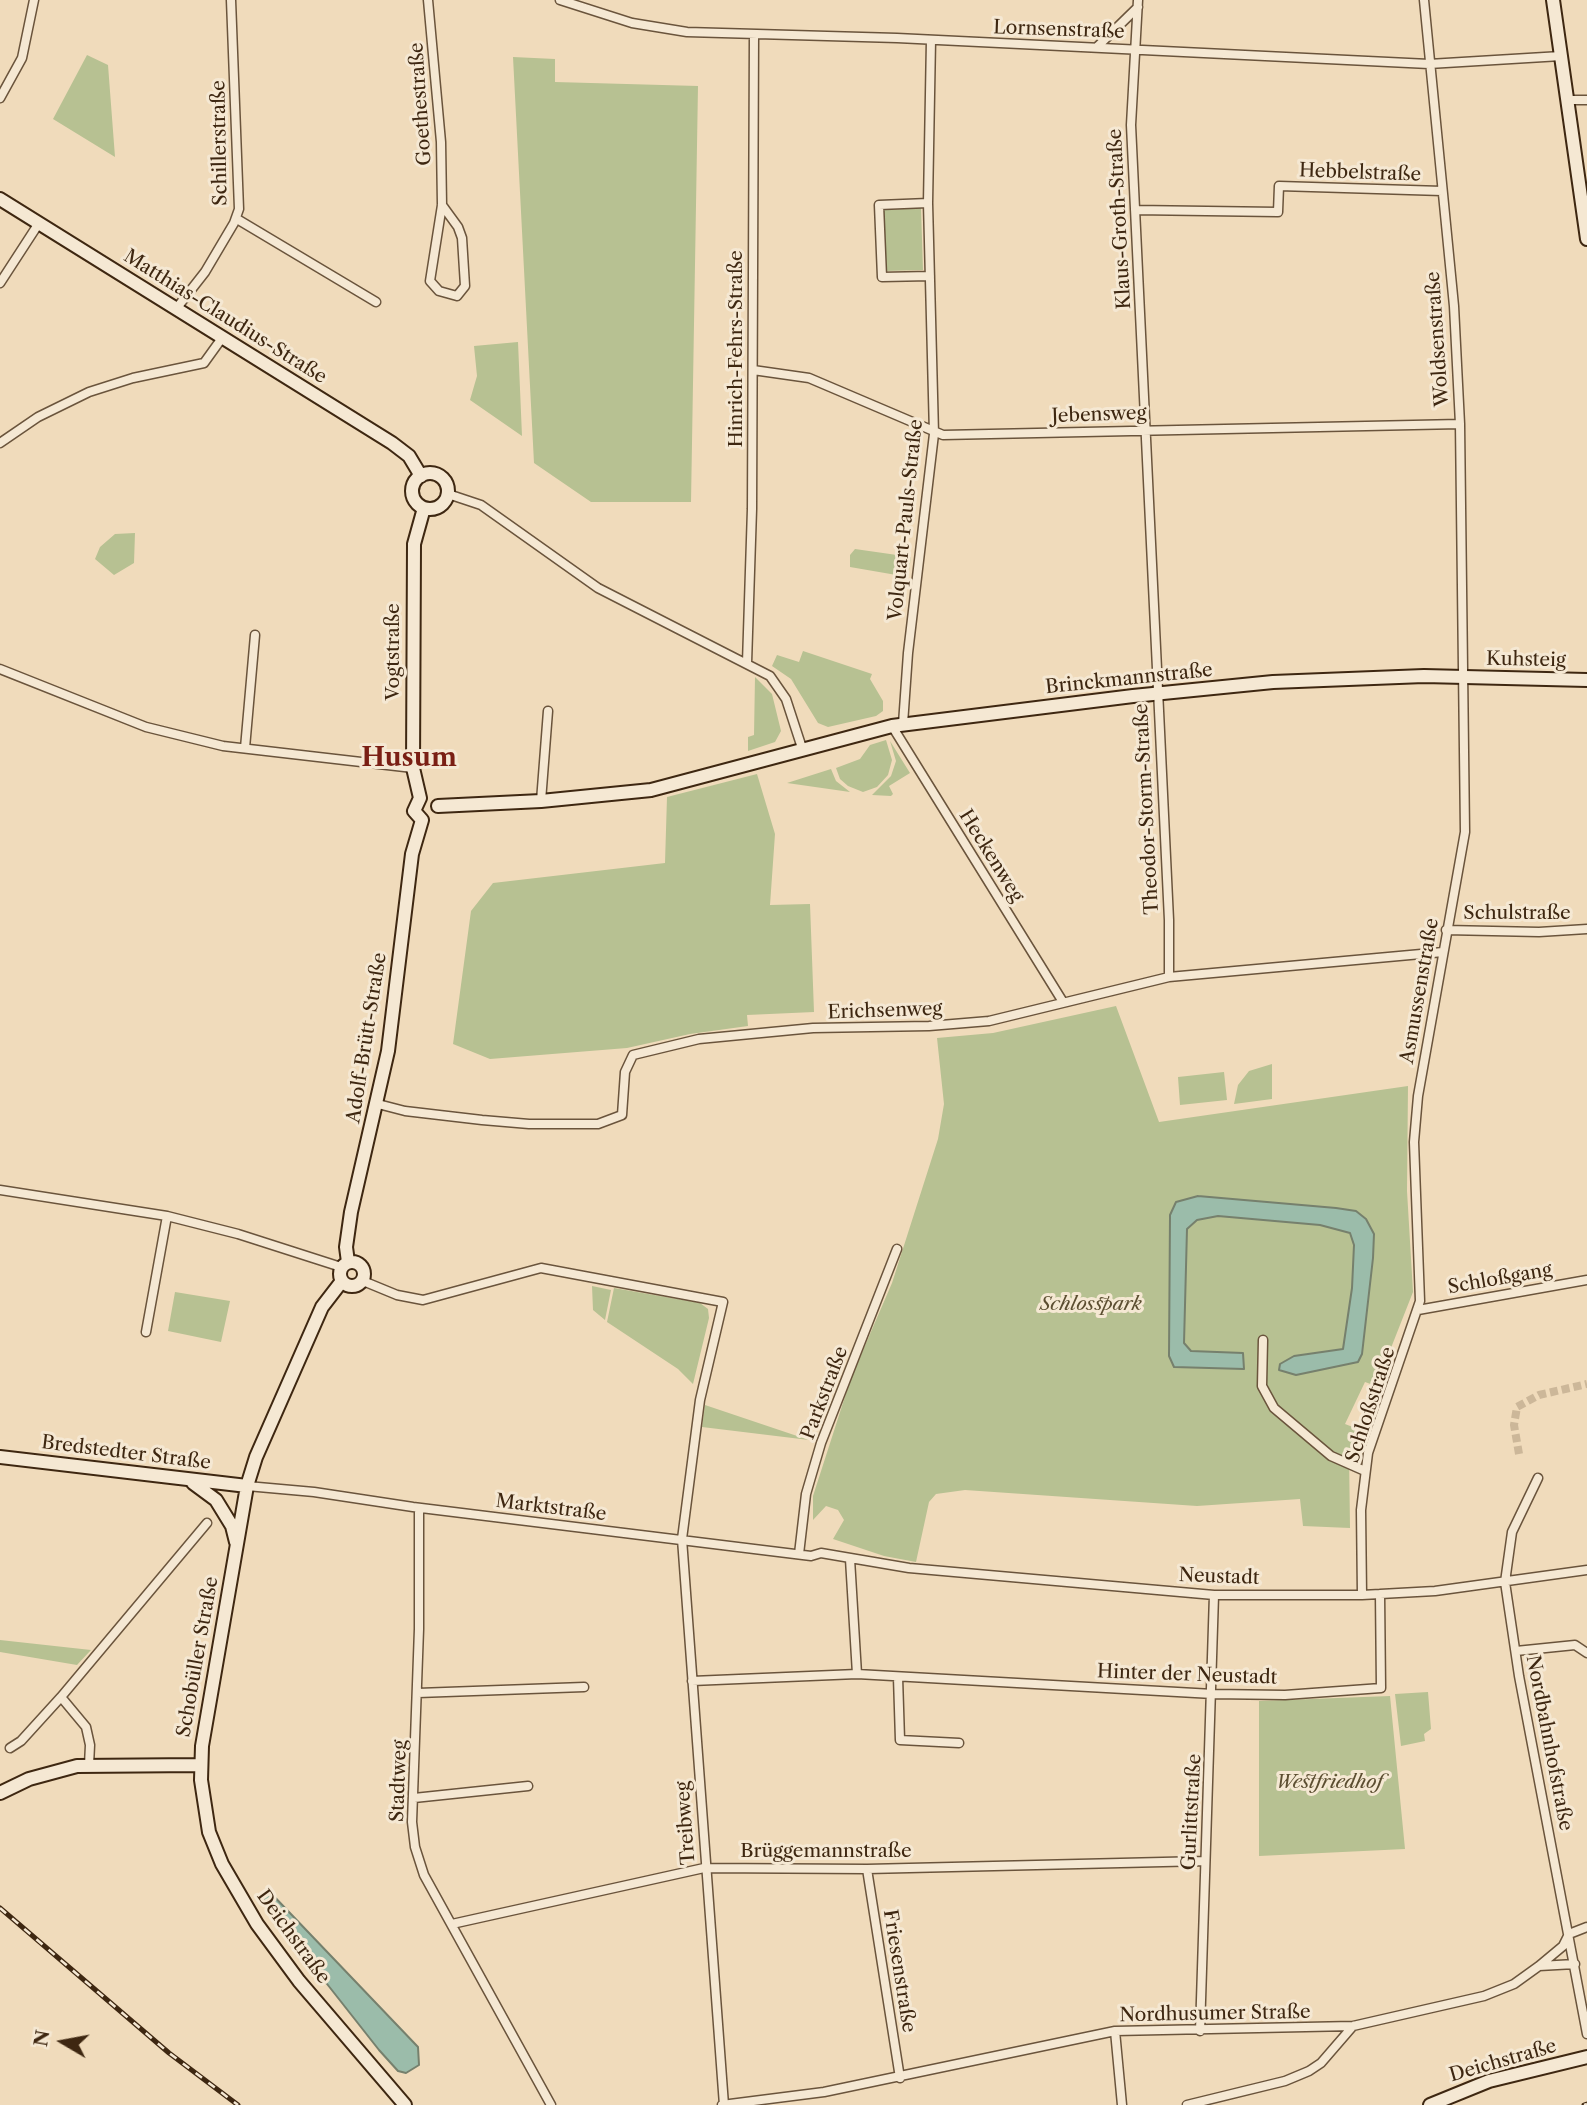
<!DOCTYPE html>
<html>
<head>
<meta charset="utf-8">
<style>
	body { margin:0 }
	#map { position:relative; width:1587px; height:2105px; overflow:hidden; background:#f0dbbb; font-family:"Libre Caslon Text",serif }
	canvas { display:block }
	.north { position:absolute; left:28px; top:2007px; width:70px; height:70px; -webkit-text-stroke:5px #f5e8d3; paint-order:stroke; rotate:280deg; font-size:19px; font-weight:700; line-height:28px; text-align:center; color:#3e2711 }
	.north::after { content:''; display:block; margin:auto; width:24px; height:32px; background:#3e2711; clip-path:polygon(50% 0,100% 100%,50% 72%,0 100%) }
</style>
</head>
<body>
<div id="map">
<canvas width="1587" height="2105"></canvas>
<div class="north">N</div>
</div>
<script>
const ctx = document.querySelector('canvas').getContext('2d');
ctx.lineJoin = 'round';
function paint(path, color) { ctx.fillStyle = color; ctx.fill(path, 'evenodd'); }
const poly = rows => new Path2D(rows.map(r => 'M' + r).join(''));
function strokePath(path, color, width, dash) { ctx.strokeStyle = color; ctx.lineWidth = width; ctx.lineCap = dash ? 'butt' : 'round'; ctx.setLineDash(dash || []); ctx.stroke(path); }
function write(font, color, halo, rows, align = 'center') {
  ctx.font = font + ' "Libre Caslon Text",serif'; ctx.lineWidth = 6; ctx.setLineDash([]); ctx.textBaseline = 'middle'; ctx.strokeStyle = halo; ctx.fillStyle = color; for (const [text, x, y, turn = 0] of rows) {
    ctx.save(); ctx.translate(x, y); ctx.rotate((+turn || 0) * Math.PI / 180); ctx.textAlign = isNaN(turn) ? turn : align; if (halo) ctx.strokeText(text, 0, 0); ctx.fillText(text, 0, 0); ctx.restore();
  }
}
const green = poly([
	[87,55,108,65,115,157,53,119],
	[513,57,555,59,555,82,698,86,691,502,591,502,534,463],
	[921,208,923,270,885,271,883,210],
	[518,342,522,436,470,400,477,376,474,346],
	[135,533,134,563,114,575,95,559,100,547,115,534],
	[855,549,911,557,908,577,850,567,850,555],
	[803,651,872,674,870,679,883,701,883,711,876,716,828,727,818,723,791,679,772,666,777,655,799,662],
	[755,677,772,694,781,731,775,742,748,751,748,737,754,735],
	[886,740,892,760,888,775,877,787,863,792,848,786,840,779,836,768,860,759,870,745],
	[890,741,910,773,889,786,893,794,891,796,872,795,891,776,896,761],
	[831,769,836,781,850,792,787,783],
	[757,774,775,834,770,905,810,904,814,1012,747,1015,748,1026,690,1034,627,1048,490,1059,453,1044,471,911,493,883,665,863,667,797],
	[1116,1006,1159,1122,1408,1086,1407,1191,1413,1292,1376,1386,1365,1382,1345,1424,1358,1429,1349,1453,1350,1528,1303,1526,1300,1499,1197,1506,965,1490,936,1494,929,1502,916,1562,884,1556,833,1539,844,1520,838,1510,826,1506,813,1520,813,1496,851,1378,892,1283,938,1139,944,1104,937,1038,993,1033],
	[1272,1064,1272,1099,1234,1104,1238,1085,1249,1071],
	[1224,1072,1227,1100,1180,1105,1178,1077],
	[592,1286,611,1290,605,1320,593,1310],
	[614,1288,700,1303,708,1309,709,1318,693,1384,678,1369,607,1322],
	[175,1292,230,1301,221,1342,168,1331],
	[705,1405,809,1440,702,1427],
	[0,1640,91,1650,77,1665,0,1652],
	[1428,1692,1431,1729,1424,1734,1425,1741,1401,1746,1395,1694],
	[1390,1696,1405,1849,1259,1856,1259,1701]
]);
const water = poly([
	[1198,1196,1336,1208,1356,1211,1366,1219,1374,1234,1373,1258,1362,1354,1358,1362,1296,1375,1279,1370,1280,1364,1294,1356,1343,1349,1352,1288,1354,1245,1350,1233,1320,1225,1218,1216,1197,1220,1187,1229,1184,1343,1191,1351,1243,1353,1244,1369,1174,1367,1169,1356,1170,1215,1176,1202,1198,1196],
	[267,1889,418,2047,419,2065,406,2073,398,2071,379,2050,272,1914,261,1894,267,1889]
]);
const streetTunnel = poly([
	[1519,1454,1514,1425,1517,1407,1539,1395,1587,1384]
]);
const street = poly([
	[428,0,441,142,442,205,430,281,439,291,457,296,465,286,462,238,458,227,442,205],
	[560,0,632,23,687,32,897,38,1429,64,1561,56],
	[1138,0,1131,125,1169,920,1169,977],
	[1097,47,1138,7],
	[0,98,22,58,34,0],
	[1568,100,1587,100],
	[928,203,879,205,882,277,930,276],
	[1135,210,1278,212,1279,186,1442,191],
	[237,219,376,302],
	[0,283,39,223],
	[176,309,205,272,234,223,239,209,231,0],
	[753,370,809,378,943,435,1460,424],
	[0,443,38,417,89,392,133,378,204,363,222,338],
	[448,494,481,505,598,588,770,676,786,699,803,751],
	[747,663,752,509,754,35],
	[0,669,146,727,223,746,413,768],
	[903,724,908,653,934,434,928,203,931,40],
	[892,726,1063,1002],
	[245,748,255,635],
	[541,801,548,711],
	[1446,930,1539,932,1587,929],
	[378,1104,405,1111,482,1120,529,1124,598,1124,622,1115,625,1072,633,1055,699,1039,813,1028,929,1026,989,1021,1169,977,1443,952],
	[0,1190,167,1216,238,1234,341,1267],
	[363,1281,397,1295,423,1300,541,1268,723,1302,700,1400,682,1539,724,2105],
	[1418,1310,1587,1280],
	[146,1332,167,1216],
	[1263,1340,1262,1386,1274,1408,1331,1456,1365,1471],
	[1538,1478,1512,1532,1505,1582,1519,1676,1587,2034],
	[247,1486,314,1492,413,1507,811,1556,821,1553,909,1568,1214,1595,1362,1595,1435,1591,1587,1570],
	[419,1508,419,1629,412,1822,415,1847,424,1875,551,2105],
	[799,1554,806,1494,821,1443,897,1249],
	[850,1559,857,1674],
	[1362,1595,1361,1510,1368,1453,1420,1301,1414,1142,1418,1096,1465,832,1460,424,1454,306,1424,0],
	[1516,1651,1575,1645,1587,1653],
	[898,1677,900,1740,959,1743],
	[692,1681,857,1674,1213,1694,1285,1695,1381,1688,1380,1594],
	[418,1693,584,1687],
	[10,1748,21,1741,61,1697],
	[89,1765,90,1745,86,1727,61,1697,207,1523],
	[414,1798,528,1786],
	[867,1869,900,2078],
	[452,1924,704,1868,867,1869,1205,1861],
	[1569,1934,1587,1927],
	[1539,1966,1563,1946,1569,1934],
	[1115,2031,1122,2105],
	[1200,2031,1214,1595],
	[722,2105,824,2092,1115,2031,1353,2026,1484,1996,1514,1984,1539,1966,1575,1964],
	[1187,2105,1285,2081,1309,2071,1321,2063,1353,2026]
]);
const secondary = poly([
	[1553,0,1587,239],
	[0,199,392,443,409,456,421,476],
	'412 491a18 18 0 1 1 36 0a18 18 0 1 1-36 0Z',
	[420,798,413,768,414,544,424,508],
	[420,798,414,811,422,820],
	[438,806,541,801,651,790,892,726,1133,696,1273,682,1424,676,1587,680],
	'340 1274a12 12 0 1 1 24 0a12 12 0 1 1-24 0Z',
	[348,1262,346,1247,351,1212,388,1051,412,854,422,820],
	[342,1281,322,1307,256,1457,247,1486,202,1746,201,1780,209,1832,222,1864,257,1924,299,1981,405,2105],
	[0,1457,247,1486],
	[193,1483,216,1500,232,1526,236,1542],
	[0,1793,29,1779,77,1766,200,1765],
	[1430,2105,1489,2081,1587,2057]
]);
const rail = poly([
	[0,1908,169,2053,238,2105],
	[1584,2105,1587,2104]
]);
const streetNames = [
	["Lornsenstraße",1059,30,2],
	["Goethestraße",421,104,-94],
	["Schillerstraße",220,143,-91],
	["Hebbelstraße",1360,173,2],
	["Klaus-Groth-Straße",1120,219,-93],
	["Matthias-Claudius-Straße",225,317,32],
	["Woldsenstraße",1438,339,-94],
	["Hinrich-Fehrs-Straße",737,349,-90],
	["Jebensweg",1099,415,-2],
	["Volquart-Pauls-Straße",906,520,-84],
	["Vogtstraße",394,652,-90],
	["Kuhsteig",1526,660,1],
	["Brinckmannstraße",1129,679,-6],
	["Theodor-Storm-Straße",1147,809,-93],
	["Heckenweg",991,856,58],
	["Schulstraße",1517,914],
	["Asmussenstraße",1420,991,-80],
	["Erichsenweg",885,1011,-2],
	["Adolf-Brütt-Straße",367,1038,-81],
	["Schloßgang",1500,1279,-10],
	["Parkstraße",825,1393,-69],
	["Schloßstraße",1371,1405,-72],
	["Bredstedter Straße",126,1453,7],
	["Marktstraße",551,1508,7],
	["Neustadt",1219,1577,2],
	["Schobüller Straße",198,1657,-80],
	["Hinter der Neustadt",1187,1675,2],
	["Nordbahnhofstraße",1549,1743,79],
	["Stadtweg",399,1781,-88],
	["Gurlittstraße",1192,1812,-87],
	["Treibweg",686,1823,-94],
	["Brüggemannstraße",826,1852],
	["Deichstraße",293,1937,54],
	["Friesenstraße",899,1971,81],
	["Nordhusumer Straße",1215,2014,-1],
	["Deichstraße",1503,2061,-16]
];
const parkNames = [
	["Schlosspark",1091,1305],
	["Westfriedhof",1329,1783]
];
const districtNames = [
	["Husum",409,758]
];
paint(green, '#b7c192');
paint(water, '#9bbcaa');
strokePath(water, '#76806d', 2);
strokePath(streetTunnel, '#ccb799', 8, [8, 4]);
strokePath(street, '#6a543c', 11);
strokePath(secondary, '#3e2711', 16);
strokePath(street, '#f5e8d3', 8);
strokePath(secondary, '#f5e8d3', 12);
strokePath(rail, '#3e2711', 5);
strokePath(rail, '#f5e8d3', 2.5, [8]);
write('19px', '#3e2711', '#f5e8d3', streetNames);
write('italic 19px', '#5c4e31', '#f5e8d3', parkNames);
write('bold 26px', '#7a1f14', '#f5e8d3', districtNames);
</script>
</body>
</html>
